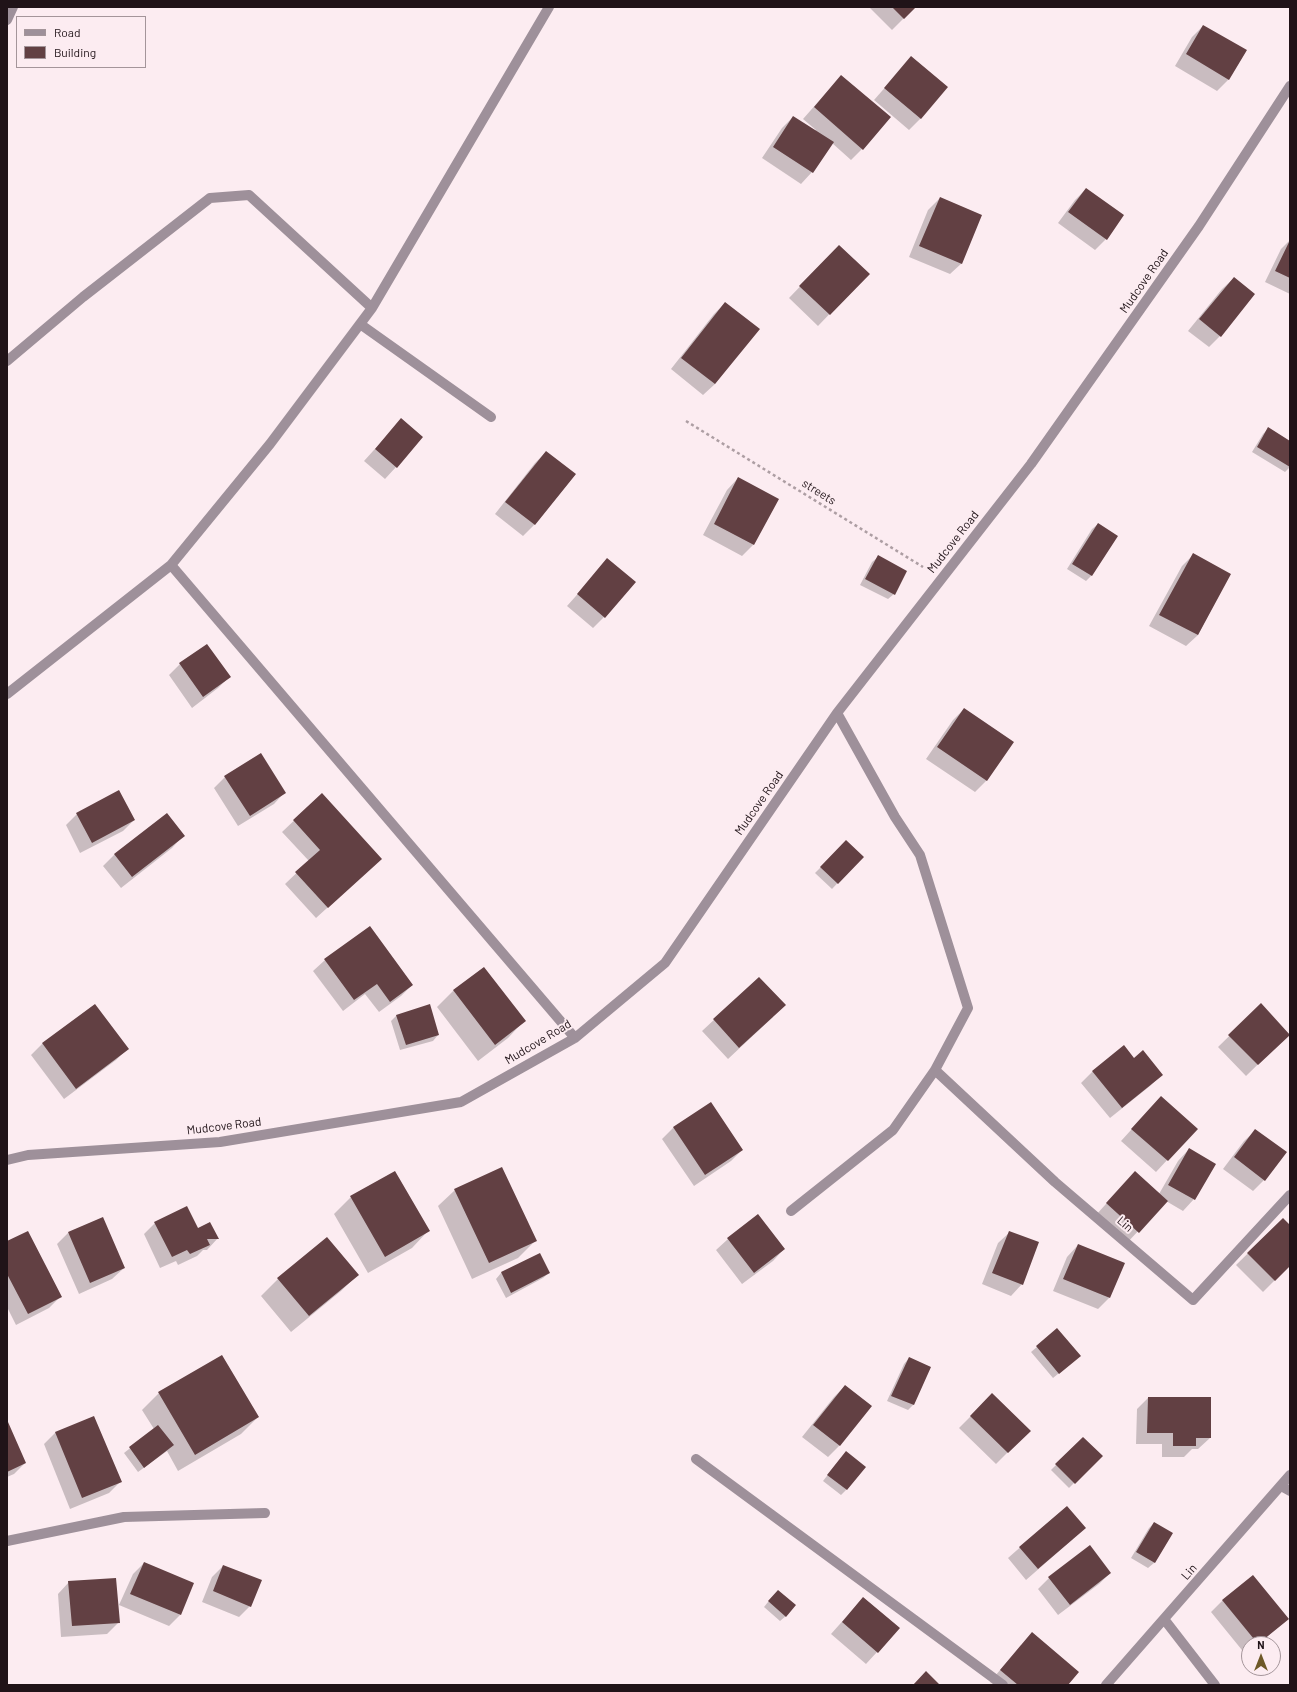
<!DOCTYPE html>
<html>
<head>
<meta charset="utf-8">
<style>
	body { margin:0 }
	#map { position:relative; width:1297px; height:1692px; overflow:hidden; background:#fcecf1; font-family:Barlow,sans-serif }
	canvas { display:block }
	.frame { position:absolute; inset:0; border:8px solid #201318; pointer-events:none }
	.legend { position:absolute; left:16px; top:16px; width:130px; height:52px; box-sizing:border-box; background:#fcecf1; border:1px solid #a4959a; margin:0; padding:5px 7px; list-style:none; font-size:12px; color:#201318 }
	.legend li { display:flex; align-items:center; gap:8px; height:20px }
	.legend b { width:20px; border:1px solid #a4959a }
	.north { position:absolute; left:1241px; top:1636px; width:40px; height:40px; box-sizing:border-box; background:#fcecf1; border:1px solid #a4959a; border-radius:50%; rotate:0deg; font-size:11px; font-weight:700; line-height:16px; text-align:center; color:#201318 }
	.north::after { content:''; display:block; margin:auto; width:14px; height:18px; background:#6e5928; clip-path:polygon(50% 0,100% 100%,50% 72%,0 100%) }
</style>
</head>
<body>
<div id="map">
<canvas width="1297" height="1692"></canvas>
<div class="frame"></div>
<ul class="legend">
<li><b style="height:5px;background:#9e909a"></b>Road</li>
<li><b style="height:11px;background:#624043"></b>Building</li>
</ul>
<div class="north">N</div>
</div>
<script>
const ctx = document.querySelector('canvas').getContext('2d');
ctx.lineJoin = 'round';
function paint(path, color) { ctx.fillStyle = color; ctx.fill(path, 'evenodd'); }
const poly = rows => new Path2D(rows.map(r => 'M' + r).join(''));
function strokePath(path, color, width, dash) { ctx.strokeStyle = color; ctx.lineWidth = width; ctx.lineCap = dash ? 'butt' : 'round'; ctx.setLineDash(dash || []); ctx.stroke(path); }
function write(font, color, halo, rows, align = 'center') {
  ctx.font = font + ' Barlow,sans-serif'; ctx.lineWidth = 4; ctx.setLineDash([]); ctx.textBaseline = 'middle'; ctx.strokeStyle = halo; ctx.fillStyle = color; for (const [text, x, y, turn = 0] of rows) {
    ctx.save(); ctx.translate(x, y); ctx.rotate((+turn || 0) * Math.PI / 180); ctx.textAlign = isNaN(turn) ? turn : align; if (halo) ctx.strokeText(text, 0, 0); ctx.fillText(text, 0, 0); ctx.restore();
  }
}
const shadow = poly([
	[869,7,915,7,892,30],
	[1203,26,1246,51,1228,80,1217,91,1175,66,1192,37],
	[911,58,921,118,909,130,874,100],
	[841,76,862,149,851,160,832,143,812,172,801,184,762,158,782,128,793,117,815,131,816,130,803,119],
	[1086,189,1106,239,1095,250,1058,223,1075,200],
	[940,198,962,263,950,274,909,257,928,210],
	[1290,240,1290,294,1265,282,1281,249],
	[839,246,868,274,818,326,789,298],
	[1234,278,1220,336,1209,347,1188,331,1222,289],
	[725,303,758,329,715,384,703,395,671,369,714,314],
	[401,420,396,467,385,479,364,461],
	[1268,429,1290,442,1290,467,1285,472,1252,452,1263,434],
	[546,452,575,475,534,525,523,536,495,514,535,463],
	[738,478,753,545,742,556,703,535,727,490],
	[1098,524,1117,536,1091,576,1086,581,1067,569,1092,529],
	[1193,555,1230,574,1198,635,1186,646,1149,626,1182,566],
	[878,557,894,594,888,599,860,585,872,562],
	[608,560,604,617,593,628,567,606],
	[180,664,229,677,218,688,192,708,169,675],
	[964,709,1013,742,986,781,975,792,926,759,953,720],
	[225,777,285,792,274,804,238,826,214,788],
	[322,794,369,870,316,918,285,884,309,861,282,832],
	[77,814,134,820,123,831,80,853,66,825],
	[166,815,183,836,172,848,121,888,103,866,114,855],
	[846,842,862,857,832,889,815,873],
	[325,960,412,985,401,996,379,1012,365,994,343,1011,313,971],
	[483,968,524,1021,508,1038,478,1061,437,1007,453,991],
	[759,978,773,1017,728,1059,702,1031],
	[94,1005,127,1049,116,1060,64,1099,31,1055,42,1044],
	[1261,1005,1289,1034,1246,1076,1218,1047],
	[397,1015,438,1035,433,1041,400,1050,391,1021],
	[1124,1046,1134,1059,1161,1075,1150,1086,1110,1118,1081,1083,1092,1072],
	[1161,1097,1196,1129,1156,1172,1121,1141],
	[711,1103,742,1150,731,1161,694,1186,662,1139,673,1128],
	[1256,1130,1264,1180,1253,1191,1223,1169,1244,1141],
	[1189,1149,1215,1164,1194,1199,1183,1211,1166,1201,1127,1243,1096,1215,1124,1184,1159,1194,1178,1161],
	[455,1190,535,1241,518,1258,472,1279,438,1206],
	[351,1197,428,1231,412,1248,368,1273,334,1214],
	[1283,1219,1290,1226,1290,1265,1263,1292,1236,1265],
	[155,1223,198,1229,218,1238,207,1250,203,1250,197,1256,178,1265,176,1261,160,1268,144,1234],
	[1010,1232,1022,1284,1011,1296,982,1284,998,1243],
	[68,1233,124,1268,112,1279,79,1294,57,1244],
	[327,1238,357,1275,341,1291,291,1332,261,1296,278,1279],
	[728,1239,784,1249,773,1261,742,1284,716,1250],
	[7,1242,61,1296,49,1308,16,1325,7,1307],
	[1078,1245,1109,1298,1098,1309,1053,1291,1067,1257],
	[539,1254,549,1273,543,1278,506,1298,496,1279,501,1273],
	[1057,1330,1074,1361,1053,1378,1031,1352],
	[909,1358,930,1367,913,1405,908,1410,887,1401,904,1364],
	[845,1386,871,1406,839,1446,828,1457,802,1437,834,1397],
	[159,1393,258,1417,241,1434,178,1471,167,1451,138,1472,124,1453,154,1429,142,1410],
	[992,1395,1029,1431,996,1464,959,1428],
	[1148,1398,1210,1438,1198,1449,1192,1449,1184,1457,1162,1457,1162,1444,1136,1444,1137,1409],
	[93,1417,121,1481,109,1493,70,1509,44,1444,55,1433],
	[7,1424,25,1463,14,1474,7,1477],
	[1083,1438,1101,1456,1069,1488,1051,1470],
	[841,1458,846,1490,841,1495,823,1481],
	[1066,1507,1073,1539,1026,1580,1008,1558],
	[1154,1523,1171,1533,1154,1563,1148,1568,1131,1558,1149,1528],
	[144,1563,180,1615,169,1626,119,1605,133,1574],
	[223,1566,250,1606,239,1617,202,1602,212,1577],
	[1110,1573,1099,1584,1058,1615,1038,1589,1049,1578],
	[69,1582,119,1622,107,1634,61,1637,58,1594],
	[772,1597,786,1616,780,1621,764,1607],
	[863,1598,899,1628,866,1664,831,1634],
	[1223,1600,1287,1619,1259,1644,1249,1644,1249,1652,1246,1655,1211,1612],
	[1021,1645,1067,1685,994,1685,990,1682]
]);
const building = poly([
	[892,7,916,7,904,19],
	[1203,25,1247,50,1229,80,1186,54],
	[911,56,948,87,921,119,884,88],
	[841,75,891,117,863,150,814,107],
	[793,116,834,142,813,173,773,147],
	[1086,188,1124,215,1107,240,1068,212],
	[940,197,982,215,962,264,919,246],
	[1290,240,1290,278,1275,271],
	[839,245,870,274,830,315,799,286],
	[1234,277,1255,294,1221,337,1199,319],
	[725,302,760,329,715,384,681,358],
	[401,418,423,437,397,468,375,449],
	[1268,427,1290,441,1290,467,1257,447],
	[546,451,576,474,535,525,505,502],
	[738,477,779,499,754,545,714,524],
	[1098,523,1118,536,1092,576,1072,564],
	[1193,553,1231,574,1198,635,1159,615],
	[878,555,907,571,895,595,865,579],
	[607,558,636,582,605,618,577,594],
	[207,644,231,677,203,697,179,663],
	[964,708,1014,742,987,781,937,747],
	[261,753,286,793,250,816,224,776],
	[119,790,135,820,92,843,76,813],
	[322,793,382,859,328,908,295,872,320,850,293,820],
	[167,813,185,836,132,877,114,854],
	[846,840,864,857,838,884,820,867],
	[370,926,413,985,390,1002,377,984,354,1000,324,959],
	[484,967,526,1021,495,1045,453,990],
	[759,977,786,1005,739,1048,713,1019],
	[1261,1003,1290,1035,1258,1065,1228,1035],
	[95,1004,129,1049,76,1089,42,1043],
	[430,1004,439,1035,406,1045,396,1015],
	[1124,1045,1134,1058,1143,1050,1163,1075,1122,1108,1092,1071],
	[1161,1096,1198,1129,1168,1161,1131,1129],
	[711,1102,743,1150,705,1175,673,1127],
	[1255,1129,1287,1152,1265,1181,1234,1157],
	[1189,1148,1216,1164,1195,1200,1168,1185],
	[502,1167,537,1241,489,1263,454,1189],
	[395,1171,430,1231,385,1257,350,1196],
	[1135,1171,1168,1201,1139,1233,1106,1203],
	[187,1206,198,1228,210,1222,219,1239,207,1239,210,1245,190,1254,187,1250,172,1257,154,1222],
	[758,1214,785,1249,754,1273,727,1238],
	[103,1217,125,1268,90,1283,68,1232],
	[1283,1218,1290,1225,1290,1266,1275,1281,1247,1253],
	[28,1231,62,1297,28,1314,7,1274,7,1241],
	[1009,1231,1039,1242,1023,1285,992,1273],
	[327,1237,359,1275,309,1316,277,1278],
	[1078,1244,1125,1263,1110,1298,1063,1279],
	[540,1253,550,1273,511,1293,501,1272],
	[1057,1328,1081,1356,1059,1374,1036,1346],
	[222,1355,259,1417,195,1455,158,1392],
	[909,1357,931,1367,914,1405,891,1396],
	[845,1385,872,1406,840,1446,813,1425],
	[992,1393,1031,1431,1008,1453,970,1416],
	[1148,1397,1211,1397,1211,1438,1196,1438,1196,1446,1173,1446,1173,1433,1147,1433],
	[94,1416,122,1482,82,1498,55,1432],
	[8,1422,26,1463,7,1472,7,1423],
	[158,1425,174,1445,144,1468,129,1447],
	[1083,1437,1103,1456,1075,1484,1055,1464],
	[846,1451,866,1467,847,1490,827,1475],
	[1067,1506,1086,1528,1038,1569,1019,1547],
	[1154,1522,1173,1533,1155,1563,1136,1552],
	[1090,1545,1111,1573,1070,1605,1048,1577],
	[144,1562,194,1583,181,1615,130,1594],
	[223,1565,262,1580,251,1607,213,1591],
	[1253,1575,1289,1619,1258,1644,1222,1600],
	[116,1578,120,1623,72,1626,68,1581],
	[778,1590,796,1605,786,1617,768,1601],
	[863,1597,900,1628,878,1653,842,1622],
	[1032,1632,1079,1672,1068,1685,1018,1685,1000,1670],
	[926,1671,940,1685,913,1685]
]);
const path = poly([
	[686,421,923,567]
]);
const minor = poly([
	[7,20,13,7],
	[360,324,491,417],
	[7,361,83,297,210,198,249,195,372,308],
	[171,565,575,1038],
	[7,694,171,565,270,444,372,308,549,7],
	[935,1070,1055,1182,1193,1300,1290,1195],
	[7,1160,28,1155,220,1142,461,1102,575,1038,665,963,837,713,1031,464,1199,226,1290,86],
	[791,1211,893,1130,935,1070,968,1008,920,855,895,817,837,713],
	[696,1459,1003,1685],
	[1281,1486,1290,1491],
	[7,1541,124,1517,265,1513],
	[1164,1619,1215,1685],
	[1106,1685,1290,1475]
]);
const streetNames = [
	["Mudcove Road",1144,281,-55],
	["streets",819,492,32],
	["Mudcove Road",953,542,-52],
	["Mudcove Road",759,803,-55],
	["Mudcove Road",538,1042,-31],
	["Mudcove Road",224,1126,-7],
	["Lin",1125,1224,41],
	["Lin",1189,1572,-49]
];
paint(shadow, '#0003');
paint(building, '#624043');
strokePath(path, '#ad9ea3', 2.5, [3, 3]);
strokePath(minor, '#9e909a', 10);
write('12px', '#201318', '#fcecf1', streetNames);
</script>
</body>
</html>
